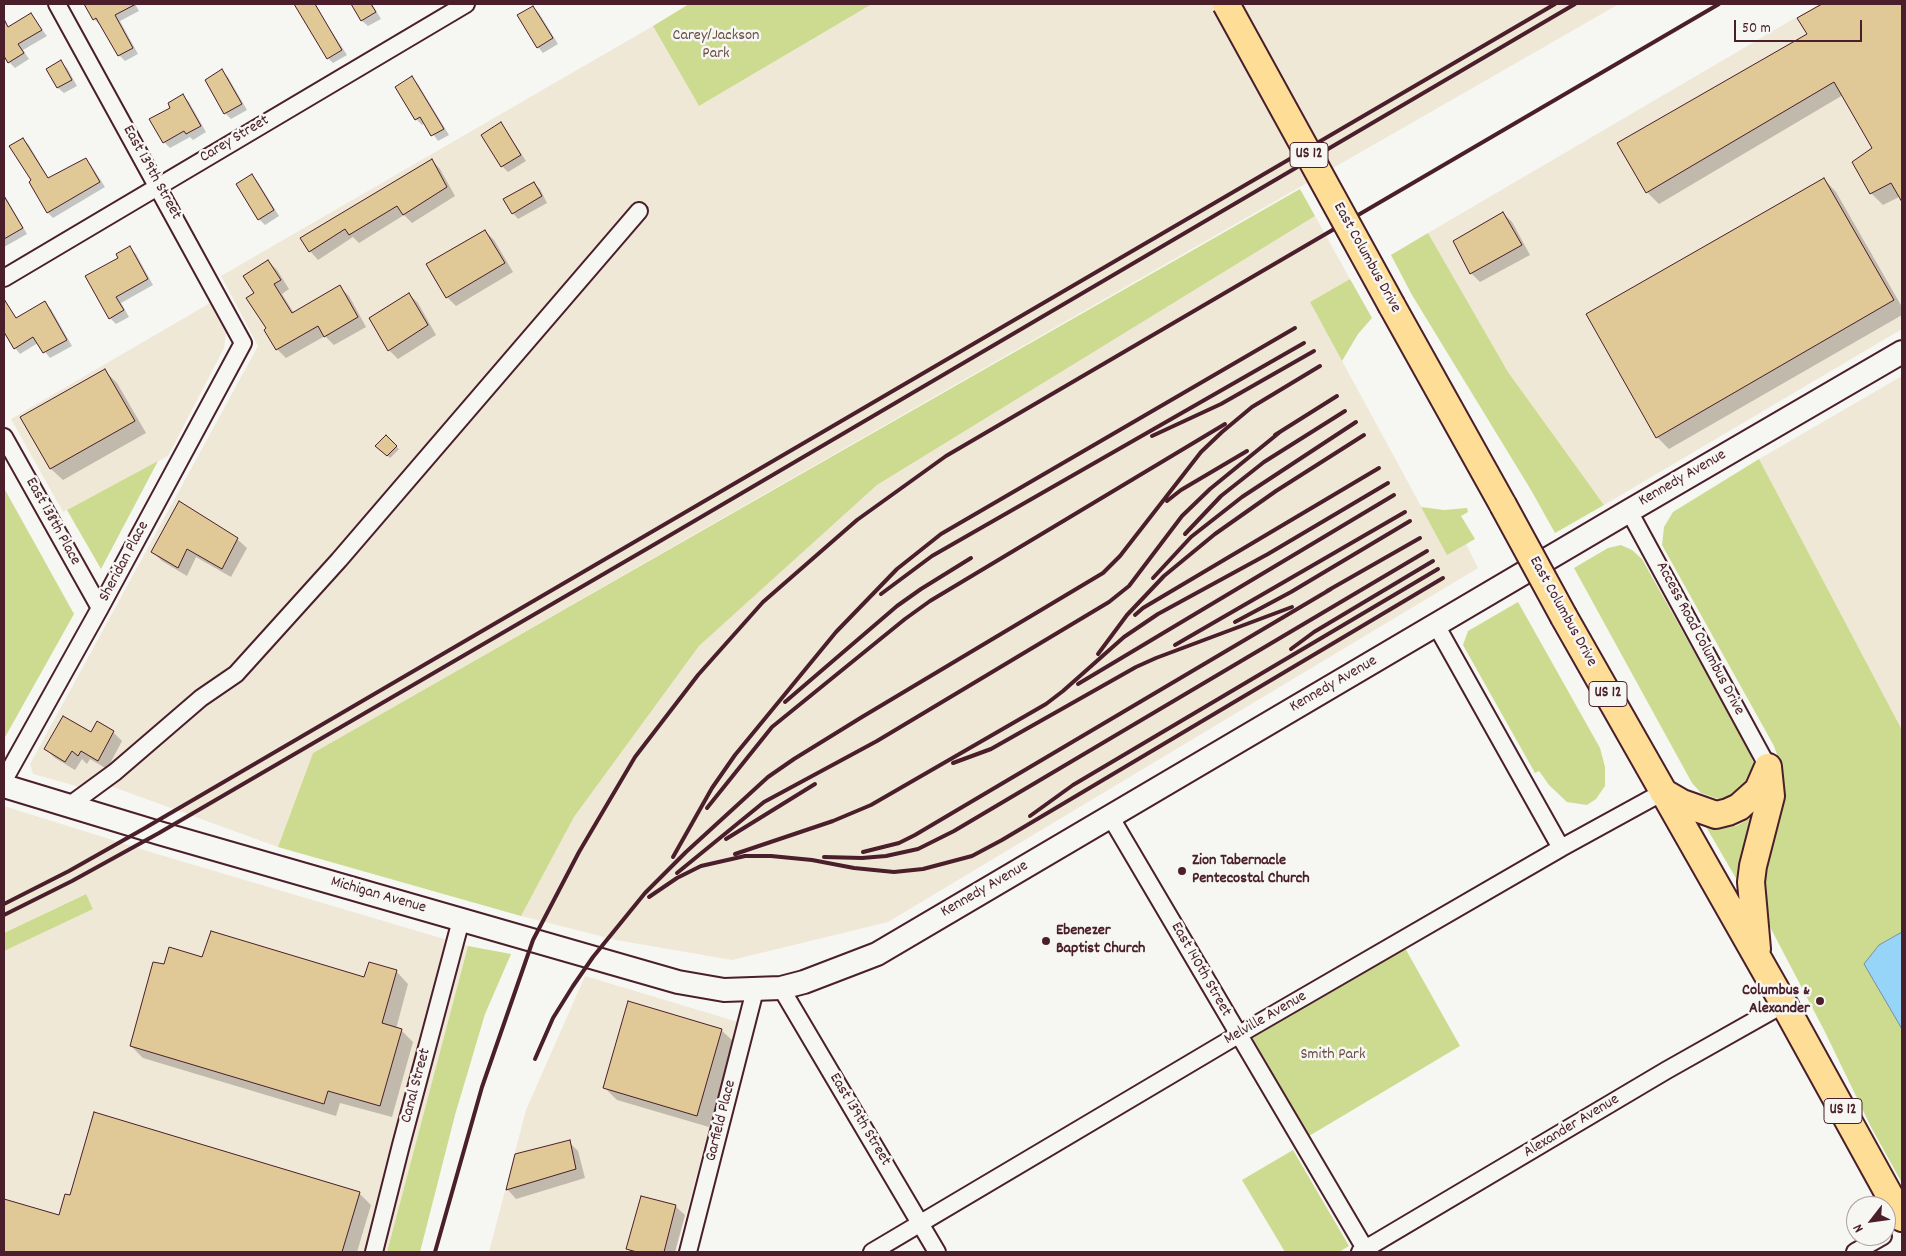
<!DOCTYPE html>
<html>
<head>
<meta charset="utf-8">
<style>
	body { margin:0 }
	#map { position:relative; width:1906px; height:1256px; overflow:hidden; background:#f6f6f2; font-family:Dekko,sans-serif }
	canvas { display:block }
	.frame { position:absolute; inset:0; border:5px solid #4a1f2b; pointer-events:none }
	.north { position:absolute; left:1846px; top:1196px; width:50px; height:50px; box-sizing:border-box; background:#f6f6f2; border:1px solid #b1a0a2; border-radius:50%; rotate:240deg; font-size:14px; font-weight:700; line-height:20px; text-align:center; color:#4a1f2b }
	.north::after { content:''; display:block; margin:auto; width:18px; height:22px; background:#4a1f2b; clip-path:polygon(50% 0,100% 100%,50% 72%,0 100%) }
	.scale { position:absolute; left:1734px; top:20px; width:128px; height:22px; box-sizing:border-box; border:2px solid #4a1f2b; border-top:0; padding-left:6px; font-size:15px; line-height:18px; white-space:nowrap; color:#4a1f2b; -webkit-text-stroke:4px #f6f6f2; paint-order:stroke }
</style>
</head>
<body>
<div id="map">
<canvas width="1906" height="1256"></canvas>
<div class="frame"></div>
<div class="north">N</div>
<div class="scale">50 m</div>
</div>
<script>
const ctx = document.querySelector('canvas').getContext('2d');
ctx.lineJoin = 'round';
function paint(path, color) { ctx.fillStyle = color; ctx.fill(path, 'evenodd'); }
const poly = rows => new Path2D(rows.map(r => 'M' + r).join(''));
function strokePath(path, color, width, dash) { ctx.strokeStyle = color; ctx.lineWidth = width; ctx.lineCap = dash ? 'butt' : 'round'; ctx.setLineDash(dash || []); ctx.stroke(path); }
function write(font, color, halo, rows, align = 'center') {
  ctx.font = font + ' Dekko,sans-serif'; ctx.lineWidth = 5; ctx.setLineDash([]); ctx.textBaseline = 'middle'; ctx.strokeStyle = halo; ctx.fillStyle = color; for (const [text, x, y, turn = 0] of rows) {
    ctx.save(); ctx.translate(x, y); ctx.rotate((+turn || 0) * Math.PI / 180); ctx.textAlign = isNaN(turn) ? turn : align; if (halo) ctx.strokeText(text, 0, 0); ctx.fillText(text, 0, 0); ctx.restore();
  }
}
const built = poly([
	[872,4,1619,4,313,753,278,847,94,780,87,789,33,774,30,764,258,346,221,276,653,26,699,106],
	[1819,4,1902,4,1902,329,1604,505,1508,372,1428,233],
	[1315,216,1350,279,1310,302,1447,554,1466,544,1478,568,888,922,732,960,616,940,521,916,574,817,699,646,877,485],
	[210,303,226,333,224,348,168,456,63,512,11,419],
	[1902,376,1902,730,1759,459],
	[4,806,157,854,468,946,387,1252,4,1252,4,951,93,908,85,894,4,933],
	[585,976,738,1022,676,1252,489,1252,526,1110]
]);
const green = poly([
	[689,4,872,4,699,106,653,26],
	[1300,189,1315,216,877,485,699,646,574,817,521,916,278,847,313,753],
	[1428,233,1508,372,1604,505,1555,533,1531,490,1412,295,1391,255],
	[1350,279,1372,318,1358,334,1342,361,1310,302],
	[1759,459,1902,730,1902,932,1879,945,1865,964,1902,1029,1902,1183,1871,1127,1824,1030,1769,925,1759,892,1784,775,1774,746,1662,545,1664,527,1673,512],
	[158,461,101,569,67,510],
	[4,488,74,614,4,739],
	[1421,507,1444,510,1467,508,1468,512,1461,516,1475,539,1447,555],
	[1621,545,1632,550,1642,559,1749,750,1754,765,1751,782,1737,795,1721,800,1701,793,1692,783,1574,568,1608,548],
	[1518,602,1600,748,1605,767,1605,786,1596,799,1587,805,1567,802,1549,785,1539,771,1535,773,1463,645,1468,631],
	[1753,817,1754,822,1737,880,1705,825,1720,827,1736,826],
	[86,894,93,909,4,951,4,933],
	[468,946,511,954,485,1014,455,1115,420,1252,387,1252],
	[1405,948,1460,1046,1309,1136,1252,1037],
	[1293,1150,1349,1246,1339,1252,1285,1252,1242,1180]
]);
const water = poly([
	[1902,932,1902,1029,1864,964,1879,945,1902,932]
]);
const shadow = poly([
	[85,4,135,4,139,11,120,21,138,54,125,61,119,55,101,24,100,25,94,19],
	[297,4,314,4,347,55,333,63,328,58],
	[352,4,372,4,381,19,368,26,362,21],
	[1825,4,1902,4,1902,199,1901,196,1883,205,1871,193,1874,149,1843,95,1659,204,1647,192,1809,35,1799,19],
	[533,7,539,13,558,44,543,53,538,47],
	[31,15,47,36,23,50,29,59,15,68,6,59,4,60,4,31],
	[61,62,67,68,77,86,64,93,58,88,48,70],
	[222,71,228,77,247,110,231,119,225,113],
	[412,78,418,84,449,135,438,141,425,123,422,125,416,119],
	[183,96,189,102,206,132,193,140,190,137,170,148,164,142,172,108],
	[501,124,506,130,526,161,508,172,502,166,483,135],
	[23,139,29,145,49,179,86,160,91,165,105,187,53,218,48,213,30,182,32,181],
	[432,160,440,169,455,196,412,223,404,215,359,243,353,237,318,260,310,251],
	[252,176,258,182,279,216,265,225,259,219],
	[1824,179,1836,192,1902,307,1902,315,1669,449,1657,437],
	[534,183,540,189,547,203,518,219,513,213],
	[4,194,27,234,4,247],
	[1503,213,1512,222,1530,255,1480,282,1471,273],
	[485,231,494,240,513,272,456,306,447,297],
	[130,248,136,254,153,285,121,303,129,317,116,324,110,318,120,258],
	[268,261,277,270,289,289,282,294,294,313,340,287,349,296,366,327,334,345,325,336,286,358,277,349,256,293],
	[409,294,418,303,436,335,398,359,389,350],
	[45,303,51,309,72,346,50,358,38,343,20,354,15,348,4,330,4,310,8,308,17,319],
	[105,371,117,383,146,433,63,480,50,468],
	[386,436,399,449,390,458,377,446],
	[180,503,237,539,247,548,231,577,196,557,187,576,162,561,153,552],
	[113,732,122,741,107,769,90,759,87,764,82,759,75,770,55,758,46,749,91,733],
	[203,959,365,979,396,971,408,984,396,1029,401,1030,413,1042,392,1117,340,1103,336,1116,143,1058,131,1046,165,966],
	[721,1030,734,1042,709,1127,617,1100,605,1088],
	[569,1142,578,1151,585,1178,516,1199,508,1190,516,1155],
	[359,1193,371,1205,357,1252,4,1252,4,1200,60,1216],
	[675,1206,685,1215,675,1252,631,1252,628,1249]
]);
const building = poly([
	[84,4,136,4,115,15,133,48,118,56,96,18,93,20,84,4],
	[294,4,315,4,342,50,327,59,294,4],
	[351,4,371,4,376,12,361,21,351,4],
	[1822,4,1902,4,1902,202,1891,183,1870,194,1852,162,1872,148,1834,82,1646,193,1617,143,1807,34,1797,18,1822,4],
	[533,6,553,38,537,48,517,15,533,6],
	[31,13,42,30,18,44,24,53,8,63,4,56,4,19,8,27,31,13],
	[61,60,72,80,57,88,46,69,61,60],
	[222,69,242,104,224,114,205,80,222,69],
	[412,76,444,129,431,136,420,117,415,120,395,87,412,76],
	[183,94,201,126,186,134,184,131,163,143,149,119,170,108,168,103,183,94],
	[501,122,521,155,501,167,481,135,501,122],
	[23,138,48,178,86,158,100,182,47,213,29,182,31,180,9,146,23,138],
	[432,159,447,187,403,215,397,206,349,235,345,229,309,252,300,238,432,159],
	[252,174,274,210,258,220,236,184,252,174],
	[1824,178,1894,300,1656,438,1586,314,1824,178],
	[534,182,542,196,512,214,503,199,534,182],
	[4,196,23,228,4,239,4,196],
	[1503,212,1522,245,1470,274,1453,241,1503,212],
	[485,230,505,263,446,298,426,264,485,230],
	[130,246,148,279,116,297,124,310,109,319,85,276,118,258,116,254,130,246],
	[268,260,281,280,274,284,292,313,340,285,358,317,324,337,318,326,276,350,264,330,266,328,246,298,254,293,243,276,268,260],
	[409,293,428,325,388,351,369,318,409,293],
	[4,299,16,318,45,301,67,340,43,353,33,337,14,349,4,332,4,299],
	[105,369,135,421,50,469,20,417,105,369],
	[386,435,397,446,387,456,375,446,386,435],
	[179,501,238,538,222,569,187,549,178,568,151,552,179,501],
	[63,716,91,732,97,721,114,731,98,761,81,751,78,756,72,751,65,762,44,749,63,716],
	[211,931,364,977,369,962,397,970,382,1023,402,1029,380,1106,328,1091,324,1104,130,1046,153,962,164,964,169,947,202,957,211,931],
	[628,1001,722,1029,697,1116,603,1088,628,1001],
	[94,1112,360,1192,342,1252,4,1252,4,1199,59,1215,65,1194,70,1195,94,1112],
	[570,1140,576,1169,506,1190,515,1154,570,1140],
	[641,1196,676,1205,664,1252,637,1252,626,1249,641,1196]
]);
const minor = poly([
	[4,278,466,4],
	[4,437,100,608],
	[1629,511,1768,767],
	[1436,625,1561,848],
	[4,780,100,608,243,343,57,4],
	[70,805,115,772,201,698,236,674,339,560,639,211],
	[1110,816,1367,1252],
	[781,988,937,1252],
	[374,1252,401,1145,461,920],
	[688,1252,755,990],
	[872,1252,1238,1035,1561,848,1663,792],
	[1360,1252,1667,1070,1784,1004],
	[1855,1252,1883,1236]
]);
const secondary = poly([
	[4,786,159,833,678,982,724,990,781,988,804,982,877,954,1629,511,1902,352]
]);
const primary = poly([
	[1392,306,1503,505],
	[1564,617,1784,1004,1902,1218],
	[1663,792,1682,803,1716,815,1728,812,1739,807,1758,790,1768,767],
	[1757,949,1751,882,1753,866,1771,796,1768,767]
]);
const rail = poly([
	[1275,435,1337,396],
	[1152,436,1221,404,1314,351],
	[1167,501,1181,490,1247,451],
	[1185,534,1221,496,1264,462,1345,411],
	[1153,578,1191,537,1242,497,1356,422],
	[1327,591,1420,538],
	[881,594,932,556,1304,343],
	[1135,615,1143,608,1379,468],
	[1235,622,1291,592,1410,521],
	[1175,645,1405,512],
	[1291,649,1314,632,1433,561],
	[1098,654,1127,615,1164,576,1215,534,1276,491,1364,435],
	[1078,684,1394,495],
	[785,702,897,606,921,589,971,558],
	[953,763,991,749,1136,667,1156,658,1292,607],
	[707,808,772,727,905,619,930,601,1225,424],
	[1030,816,1073,785,1438,569],
	[726,839,815,784],
	[863,852,899,843,915,835,1331,589],
	[735,854,833,821,871,805,1046,704,1063,691,1124,637,1158,614,1268,554,1388,483],
	[673,857,712,788,735,755,836,632,897,569,941,534,1295,328],
	[824,857,862,858,886,856,918,849,954,831,1427,551],
	[677,873,764,802,877,741,1109,602,1129,586,1182,516,1210,489,1280,432],
	[649,897,677,878,701,866,745,856,771,856,812,860,854,868,894,872,923,869,972,856,1002,840,1443,578],
	[4,904,69,871,145,828,1555,4],
	[4,915,72,881,159,833,650,547,1575,4],
	[535,1059,553,1018,573,986,593,957,645,893,686,852,768,777,794,759,862,717,1103,573,1120,556,1201,452,1222,432,1252,407,1320,366],
	[435,1252,482,1087,533,940,579,852,635,757,698,675,763,602,857,520,946,456,1719,4]
]);
const primaryBridge = poly([
	[1226,4,1392,306],
	[1503,505,1564,617]
]);
const markers = [
	[1182,871,5,"#4a1f2b"],
	[1046,941,5,"#4a1f2b"],
	[1820,1001,5,"#4a1f2b"]
];
const shields = [
	[1309,155,38],
	[1608,694,38],
	[1843,1111,38]
];
const shieldNames = [
	["US 12",1309,155],
	["US 12",1608,694],
	["US 12",1843,1111]
];
const parkNames = [
	["Carey/Jackson",716,37],
	["Park",716,55],
	["Smith Park",1333,1056]
];
const streetNames = [
	["Carey Street",235,140,-31],
	["East 139th Street",151,173,61],
	["East Columbus Drive",1366,258,61],
	["Kennedy Avenue",1683,479,-30],
	["East 138th Place",52,522,61],
	["Sheridan Place",125,562,-62],
	["East Columbus Drive",1562,612,61],
	["Access Road Columbus Drive",1699,639,62],
	["Kennedy Avenue",1334,685,-30],
	["Kennedy Avenue",985,890,-30],
	["Michigan Avenue",378,896,16],
	["East 140th Street",1200,970,60],
	["Melville Avenue",1266,1019,-30],
	["Canal Street",417,1086,-75],
	["East 139th Street",859,1120,59],
	["Garfield Place",722,1121,-76],
	["Alexander Avenue",1572,1127,-31]
];
const poiNames = [
	["Zion Tabernacle",1192,862],
	["Pentecostal Church",1192,880],
	["Ebenezer",1056,932],
	["Baptist Church",1056,950],
	["Columbus &",1810,992,"right"],
	["Alexander",1810,1010,"right"]
];
paint(built, '#f0e8d7');
paint(green, '#ccdb8f');
paint(water, '#96d5f7');
strokePath(water, '#788ca5', 1);
paint(shadow, '#0003');
paint(building, '#e1c897');
strokePath(building, '#4a1f2b', 1);
strokePath(minor, '#4a1f2b', 20);
strokePath(secondary, '#4a1f2b', 26);
strokePath(primary, '#4a1f2b', 30);
strokePath(minor, '#f6f6f2', 16);
strokePath(secondary, '#f6f6f2', 22);
strokePath(primary, '#fedd96', 26);
strokePath(rail, '#4a1f2b', 4);
strokePath(primaryBridge, '#4a1f2b', 30, []);
strokePath(primaryBridge, '#fedd96', 26);
for (const [x, y, r, color] of markers) { const dot = new Path2D(); dot.arc(x, y, r, 0, 2 * Math.PI); ctx.fillStyle = color; ctx.fill(dot); strokePath(dot, '#f6f6f2', 2); }
for (const [x, y, w] of shields) { const box = new Path2D(); box.roundRect(x - w / 2, y - 12.5, w, 25, 4); ctx.fillStyle = '#f6f6f2'; ctx.fill(box); strokePath(box, '#4a1f2b', 1); }
write('bold 15px', '#4a1f2b', null, shieldNames);
write('16px', '#6a4e44', '#f6f6f2', parkNames);
write('16px', '#4a1f2b', '#f6f6f2', streetNames);
write('bold 16px', '#4a1f2b', '#f6f6f2', poiNames, 'left');
</script>
</body>
</html>
